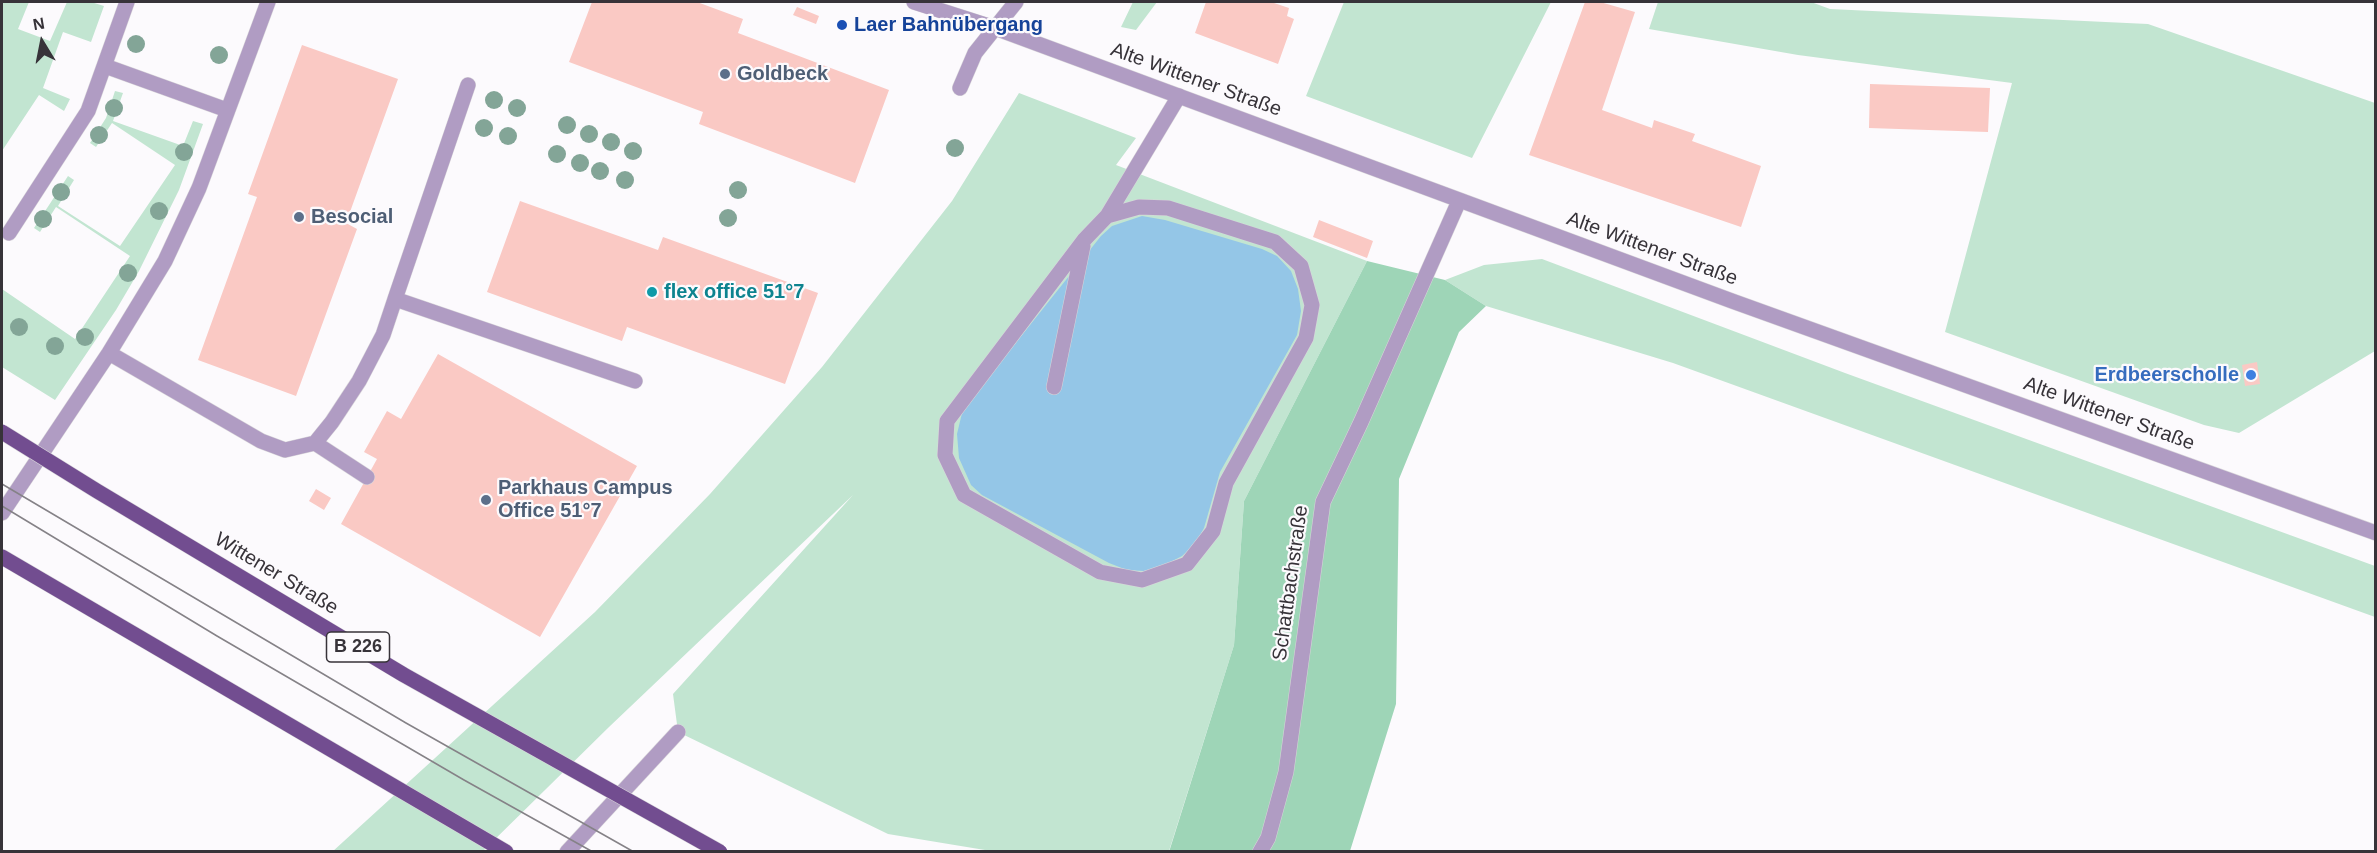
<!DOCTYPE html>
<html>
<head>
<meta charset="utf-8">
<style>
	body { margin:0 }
	#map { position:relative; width:2377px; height:853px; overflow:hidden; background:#fcfafd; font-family:Helvetica,sans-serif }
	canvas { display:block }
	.frame { position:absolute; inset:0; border:3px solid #373339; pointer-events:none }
	.north { position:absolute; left:12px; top:12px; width:60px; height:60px; -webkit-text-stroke:4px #fcfafd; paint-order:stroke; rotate:350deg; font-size:16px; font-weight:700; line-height:24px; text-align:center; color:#373339 }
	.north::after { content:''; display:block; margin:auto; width:21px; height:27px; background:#373339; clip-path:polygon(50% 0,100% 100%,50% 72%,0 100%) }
</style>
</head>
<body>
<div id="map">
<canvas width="2377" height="853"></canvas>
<div class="frame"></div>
<div class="north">N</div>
</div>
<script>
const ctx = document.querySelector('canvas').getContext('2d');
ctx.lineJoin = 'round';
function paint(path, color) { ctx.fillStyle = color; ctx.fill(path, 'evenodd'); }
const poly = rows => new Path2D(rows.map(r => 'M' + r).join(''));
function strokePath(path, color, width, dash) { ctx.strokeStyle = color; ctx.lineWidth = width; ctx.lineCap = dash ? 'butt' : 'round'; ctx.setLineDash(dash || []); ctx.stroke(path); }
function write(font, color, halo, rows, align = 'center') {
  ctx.font = font + ' Helvetica,sans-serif'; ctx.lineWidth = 4.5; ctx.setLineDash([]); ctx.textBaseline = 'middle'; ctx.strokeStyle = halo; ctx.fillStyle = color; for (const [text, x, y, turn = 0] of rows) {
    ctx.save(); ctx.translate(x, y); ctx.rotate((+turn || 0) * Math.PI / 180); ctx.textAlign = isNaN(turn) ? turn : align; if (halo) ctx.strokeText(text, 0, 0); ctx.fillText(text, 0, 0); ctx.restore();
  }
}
const green = poly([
	[2,2,29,2,18,29,50,41,67,2,91,2,104,6,91,42,63,32,43,88,70,99,64,111,39,95,2,151],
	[1133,2,1157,2,1136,30,1121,27],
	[1344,2,1551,2,1472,158,1306,96],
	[1658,2,1811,2,1830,9,2148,24,2375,103,2375,351,2239,433,2204,425,1945,332,2012,83,1798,55,1649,29],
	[115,91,123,93,113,121,183,146,193,121,203,124,179,190,139,271,116,310,55,400,2,367,2,289,75,339,130,256,56,207,40,232,34,228,68,176,74,180,58,206,120,246,175,165,112,123,96,147,90,143,106,118],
	[1019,93,1136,138,1116,165,1367,261,1244,501,1234,645,1169,851,991,851,888,834,678,732,673,694,853,495,609,727,483,851,332,852,595,612,710,494,822,367,952,201],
	[1542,259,1845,373,2375,566,2375,617,1673,363,1486,306,1445,280,1484,265]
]);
const forest = poly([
	[1367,261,1445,280,1486,306,1459,332,1399,479,1396,704,1350,851,1169,852,1234,645,1244,501]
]);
const water = poly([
	[1142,216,1165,220,1262,249,1277,256,1291,271,1298,289,1301,311,1297,335,1220,472,1204,528,1195,544,1182,556,1161,567,1144,571,1127,570,1109,563,982,495,971,485,959,458,957,434,963,409,1101,236,1112,226]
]);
const building = poly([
	[592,2,697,2,743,19,738,33,889,90,855,183,699,124,703,112,569,62],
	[1206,2,1271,2,1289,8,1287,16,1294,19,1278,64,1195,33],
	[1585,2,1600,2,1635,12,1602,110,1652,128,1654,120,1695,134,1692,141,1761,166,1741,227,1529,155],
	[797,7,819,16,816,24,793,15],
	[302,45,398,79,346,223,357,229,296,396,198,360,257,197,248,194],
	[1870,84,1990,88,1988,132,1869,128],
	[520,201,658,250,663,237,818,293,785,384,627,327,622,341,487,292],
	[1319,220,1373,241,1367,258,1313,237],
	[438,354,637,466,540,637,341,524,377,459,364,452,387,411,401,419],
	[2257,362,2260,384,2245,386,2242,365],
	[316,489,331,498,324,510,309,501]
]);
const service = poly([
	[105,66,227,110],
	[960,88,975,53,995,28],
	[1107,216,1139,207,1168,208,1275,242,1301,266,1312,305,1306,338,1226,483,1213,531,1187,564,1142,580,1100,572,964,495,945,455,947,421,1084,240,1107,216,1179,96],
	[9,233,88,111,127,2],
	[395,299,468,85],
	[109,353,261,441,285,450,315,443,332,422,359,381,383,335,395,299,635,381],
	[1054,387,1083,246],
	[315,443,367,477],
	[2,513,109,353,165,261,199,188,268,2],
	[567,852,678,732]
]);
const minor = poly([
	[914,2,995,28,1732,301,2376,533],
	[995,28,1016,2],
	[1260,852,1268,838,1286,772,1323,502,1361,422,1459,201]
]);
const primary = poly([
	[2,557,506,852]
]);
const tram = poly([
	[2,484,406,723,634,852],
	[2,506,217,636,464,780,593,852]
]);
const primaryBridge = poly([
	[2,432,97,491,404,675,720,852]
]);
const trees = [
	[136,44],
	[219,55],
	[494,100],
	[114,108],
	[517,108],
	[567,125],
	[484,128],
	[589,134],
	[99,135],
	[508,136],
	[611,142],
	[955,148],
	[633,151],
	[184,152],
	[557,154],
	[580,163],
	[600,171],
	[625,180],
	[738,190],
	[61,192],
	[159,211],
	[728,218],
	[43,219],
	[128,273],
	[19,327],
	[85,337],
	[55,346]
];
const markers = [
	[842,25,6,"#1a4fb4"],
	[725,74,6,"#5c6f8a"],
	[299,217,6,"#5c6f8a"],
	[652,292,6,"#0f9aa8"],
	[2251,375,6,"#3f7fe0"],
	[486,500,6,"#5c6f8a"]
];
const shields = [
	[358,647,63]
];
const shieldNames = [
	["B 226",358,647]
];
const transitNames = [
	["Laer Bahnübergang",854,25]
];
const serviceNames = [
	["Goldbeck",737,74],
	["Besocial",311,217],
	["Parkhaus Campus",498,488],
	["Office 51°7",498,511]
];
const streetNames = [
	["Alte Wittener Straße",1196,80,20],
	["Alte Wittener Straße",1652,249,20],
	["Alte Wittener Straße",2109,414,20],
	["Wittener Straße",276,574,31],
	["Schattbachstraße",1291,583,-82]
];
const cultureNames = [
	["flex office 51°7",664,292]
];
const shopNames = [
	["Erdbeerscholle",2239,375]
];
paint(green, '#c2e5d1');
paint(forest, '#9ed5b7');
paint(water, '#94c6e7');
paint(building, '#fac9c4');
strokePath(service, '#d9d6da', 16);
strokePath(minor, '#d9d6da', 16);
strokePath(primary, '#d9d6da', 16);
strokePath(service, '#b09cc3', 15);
strokePath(minor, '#b09cc3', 15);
strokePath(primary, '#724d90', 15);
strokePath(tram, '#858287', 1.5);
strokePath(primaryBridge, '#d9d6da', 16, []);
strokePath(primaryBridge, '#724d90', 15);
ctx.fillStyle = '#83a597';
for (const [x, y] of trees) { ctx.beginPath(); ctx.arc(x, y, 9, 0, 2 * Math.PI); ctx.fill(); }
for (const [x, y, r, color] of markers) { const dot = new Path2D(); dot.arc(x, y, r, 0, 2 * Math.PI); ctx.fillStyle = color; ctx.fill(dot); strokePath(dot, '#fcfafd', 2); }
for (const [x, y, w] of shields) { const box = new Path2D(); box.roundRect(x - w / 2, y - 15, w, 30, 4.5); ctx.fillStyle = '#fcfafd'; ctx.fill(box); strokePath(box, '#373339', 1.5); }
write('bold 18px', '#373339', null, shieldNames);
write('bold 20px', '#164399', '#fcfafd', transitNames, 'left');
write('bold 20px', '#4e5e75', '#fcfafd', serviceNames, 'left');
write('20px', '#373339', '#fcfafd', streetNames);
write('bold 20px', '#0d838f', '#fcfafd', cultureNames, 'left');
write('bold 20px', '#366cbe', '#fcfafd', shopNames, 'right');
</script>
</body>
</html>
